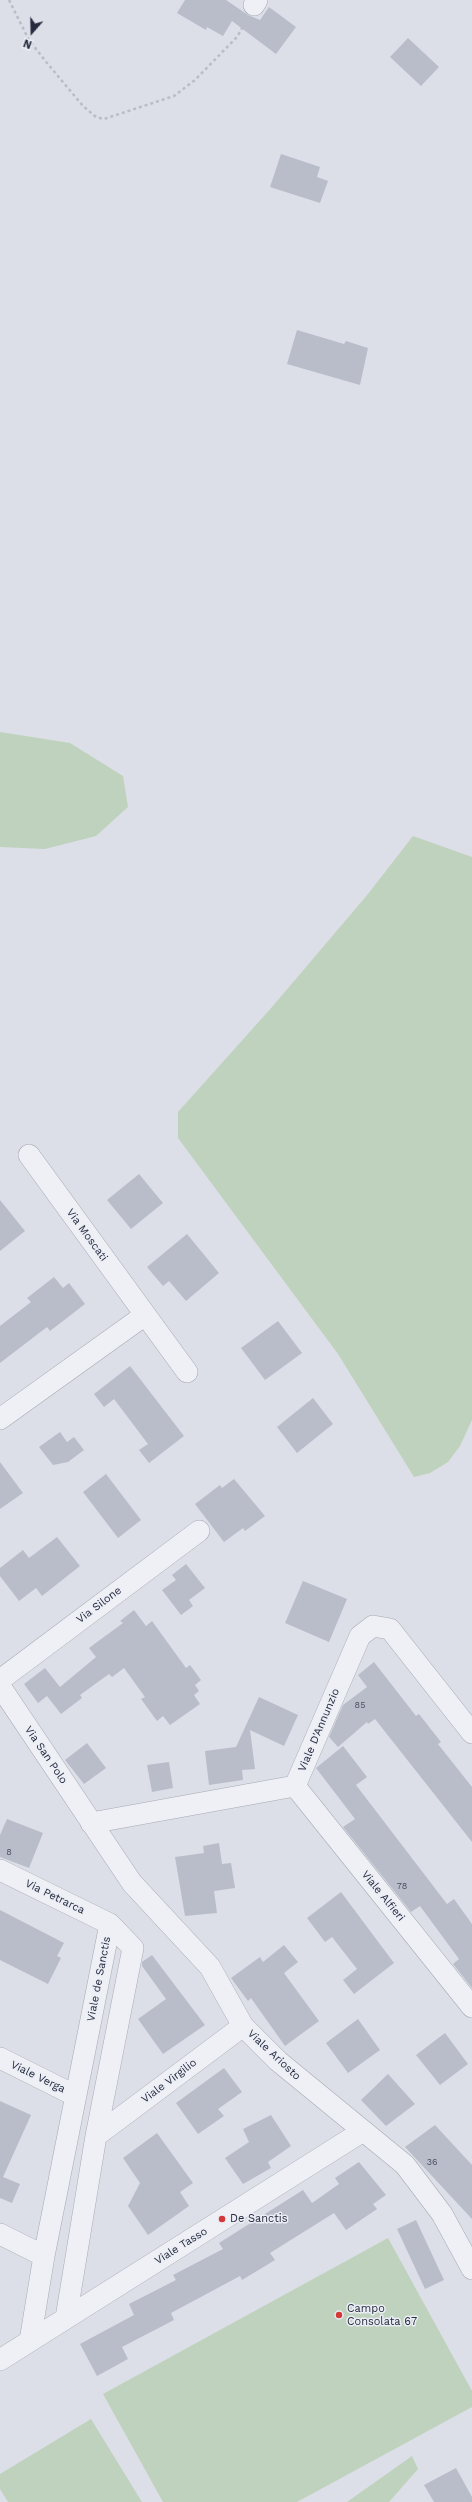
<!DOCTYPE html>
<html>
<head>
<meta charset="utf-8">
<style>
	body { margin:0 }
	#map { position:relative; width:472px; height:2502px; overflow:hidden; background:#dcdfe7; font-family:"Work Sans",sans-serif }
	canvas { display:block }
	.north { position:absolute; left:12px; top:12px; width:40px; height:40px; -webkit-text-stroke:3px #ebeef5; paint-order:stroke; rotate:200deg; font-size:11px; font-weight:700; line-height:16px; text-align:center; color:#252a3e }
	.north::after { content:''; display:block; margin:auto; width:14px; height:18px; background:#252a3e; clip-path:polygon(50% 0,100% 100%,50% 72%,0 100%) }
</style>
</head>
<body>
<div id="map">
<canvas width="472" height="2502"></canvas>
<div class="north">N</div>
</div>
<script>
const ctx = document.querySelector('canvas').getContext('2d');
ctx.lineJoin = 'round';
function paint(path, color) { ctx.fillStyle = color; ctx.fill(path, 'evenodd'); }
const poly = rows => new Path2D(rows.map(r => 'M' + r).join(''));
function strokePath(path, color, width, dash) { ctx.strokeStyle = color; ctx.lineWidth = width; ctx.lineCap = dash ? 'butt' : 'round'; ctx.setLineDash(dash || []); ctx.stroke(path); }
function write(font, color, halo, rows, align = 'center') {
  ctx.font = font + ' "Work Sans",sans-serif'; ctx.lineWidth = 3; ctx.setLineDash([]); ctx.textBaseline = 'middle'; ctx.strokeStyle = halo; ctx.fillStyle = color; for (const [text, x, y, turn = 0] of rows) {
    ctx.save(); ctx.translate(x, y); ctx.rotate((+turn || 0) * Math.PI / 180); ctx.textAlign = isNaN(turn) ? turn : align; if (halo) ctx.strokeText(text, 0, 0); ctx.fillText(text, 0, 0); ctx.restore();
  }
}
const green = poly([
	[0,732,70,743,123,776,128,807,96,836,45,849,0,847],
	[413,836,472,857,472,1420,460,1446,448,1462,430,1473,414,1477,338,1354,178,1138,178,1112,272,1007,368,894],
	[388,2238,472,2391,472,2407,297,2502,163,2502,103,2394],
	[91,2419,142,2502,8,2502,0,2489,0,2474],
	[412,2456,418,2469,389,2502,347,2502]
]);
const building = poly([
	[185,0,226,0,248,15,260,20,269,7,296,27,276,54,232,21,223,36,207,27,206,30,177,13],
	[408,38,439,67,421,86,390,57],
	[281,154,320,167,317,177,328,181,320,203,270,187],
	[297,330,344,344,346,341,368,348,360,385,287,364],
	[139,1174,163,1203,131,1229,107,1200],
	[0,1200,25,1231,0,1251],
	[187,1234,219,1273,186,1301,169,1281,163,1286,147,1267],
	[54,1277,63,1288,69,1283,85,1304,50,1331,47,1327,0,1363,0,1326,31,1302,27,1298],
	[278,1321,302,1353,265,1380,241,1348],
	[130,1366,184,1436,149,1463,139,1450,148,1444,114,1399,104,1407,94,1394],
	[313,1398,333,1424,297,1453,277,1427],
	[60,1432,67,1442,74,1437,84,1450,68,1462,53,1465,39,1447],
	[0,1462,23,1493,0,1509],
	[106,1474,141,1520,118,1538,83,1492],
	[234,1479,265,1516,245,1531,243,1528,224,1542,195,1504,220,1485,222,1488],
	[57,1537,80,1566,42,1596,36,1588,19,1601,0,1576,0,1568,23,1550,29,1558],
	[186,1564,205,1588,189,1600,193,1606,181,1615,162,1590,176,1580,172,1575],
	[303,1581,347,1599,329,1642,285,1623],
	[134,1610,146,1626,152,1621,186,1668,190,1665,201,1680,195,1685,199,1691,194,1695,200,1704,170,1725,163,1716,157,1721,141,1699,145,1697,124,1668,112,1677,109,1674,80,1695,82,1698,61,1714,47,1696,38,1703,24,1684,45,1668,60,1687,96,1657,89,1648,123,1623,120,1621],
	[374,1662,416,1716,419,1714,441,1742,438,1744,472,1787,472,1842,375,1719,368,1724,367,1722,338,1747,329,1737,343,1705,367,1687,358,1675],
	[259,1697,298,1715,284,1746,250,1730,255,1769,242,1770,243,1780,209,1785,205,1751,236,1747],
	[87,1743,106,1768,84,1784,65,1760],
	[343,1746,367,1777,356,1785,447,1904,454,1899,472,1924,472,1988,453,1964,459,1959,420,1906,411,1912,343,1827,355,1819,316,1768],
	[169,1762,173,1788,152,1792,147,1765],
	[7,1819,43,1833,29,1868,0,1857,0,1835],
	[219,1843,222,1864,231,1863,235,1888,214,1891,217,1913,185,1916,175,1857,204,1853,203,1846],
	[341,1892,394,1963,354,1994,343,1980,357,1969,332,1937,325,1942,307,1918],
	[0,1910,64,1943,57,1956,61,1958,48,1984,0,1960],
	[284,1945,298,1962,284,1973,319,2021,285,2046,251,1998,248,2001,231,1978,260,1957,263,1962],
	[152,1955,205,2025,163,2054,138,2019,166,1999,142,1966,142,1962],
	[358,2019,380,2050,348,2073,326,2043],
	[445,2033,468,2064,440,2085,416,2055],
	[224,2068,242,2092,218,2109,224,2116,198,2134,176,2103],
	[388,2074,415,2104,386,2126,361,2100],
	[0,2101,31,2115,3,2177,20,2184,12,2203,0,2198],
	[271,2115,291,2146,268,2162,271,2168,243,2184,225,2158,249,2142,243,2129],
	[435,2125,472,2165,472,2219,405,2147],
	[157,2133,193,2183,180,2192,189,2206,148,2235,128,2206,140,2183,123,2158],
	[359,2162,386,2195,373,2204,377,2209,346,2230,334,2213,270,2253,275,2260,242,2280,240,2276,171,2313,174,2320,122,2347,128,2359,97,2376,80,2344,134,2315,129,2304,176,2280,173,2275,223,2249,219,2243,303,2190,312,2203,339,2184,335,2178],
	[416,2220,444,2280,425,2289,397,2229],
	[456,2468,472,2497,472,2502,434,2502,424,2485]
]);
const path = poly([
	[9,0,29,40,47,63,83,106,96,117,104,119,174,96,195,80,237,37,245,23]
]);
const minor = poly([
	[254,5,257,0],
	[29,1155,187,1372],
	[0,1419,145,1315],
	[0,1680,199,1531],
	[0,1686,132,1883,210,1967,243,2026,278,2061,405,2165,442,2214,472,2269],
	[295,1786,472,2007],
	[91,1823,295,1786,360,1636,373,1626,390,1629,472,1733],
	[0,1870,110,1924,133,1948,96,2136,66,2318],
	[0,2058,76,2096],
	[96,2136,243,2026],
	[0,2234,44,2256],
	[30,2341,44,2256,110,1924],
	[0,2360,363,2131]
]);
const markers = [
	[222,2219,4,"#d53839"],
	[339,2315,4,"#d53839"]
];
const numberNames = [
	["85",360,1705],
	["8",9,1852],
	["78",402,1886],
	["36",432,2162]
];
const streetNames = [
	["Via Moscati",87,1235,54],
	["Via Silone",99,1605,-37],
	["Viale D'Annunzio",319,1730,-67],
	["Via San Polo",46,1755,56],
	["Viale Alfieri",383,1896,51],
	["Via Petrarca",55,1897,26],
	["Viale de Sanctis",99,1979,-79],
	["Viale Ariosto",274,2055,43],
	["Viale Verga",38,2077,26],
	["Viale Virgilio",169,2081,-37],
	["Viale Tasso",181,2246,-32]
];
const poiNames = [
	["De Sanctis",230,2219],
	["Campo",347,2309],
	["Consolata 67",347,2322]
];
paint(green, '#bfd2bd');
paint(building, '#b9bdca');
strokePath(minor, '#a5a9b4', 22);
strokePath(path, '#babdc5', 2.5, [3, 3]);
strokePath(minor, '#eff0f5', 21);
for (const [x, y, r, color] of markers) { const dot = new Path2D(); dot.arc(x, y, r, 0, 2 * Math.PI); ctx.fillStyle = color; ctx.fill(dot); strokePath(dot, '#ebeef5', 1.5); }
write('9px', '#4a4f61', null, numberNames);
write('11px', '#252a3e', '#ebeef5', streetNames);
write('11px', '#252a3e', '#ebeef5', poiNames, 'left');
</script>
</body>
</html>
